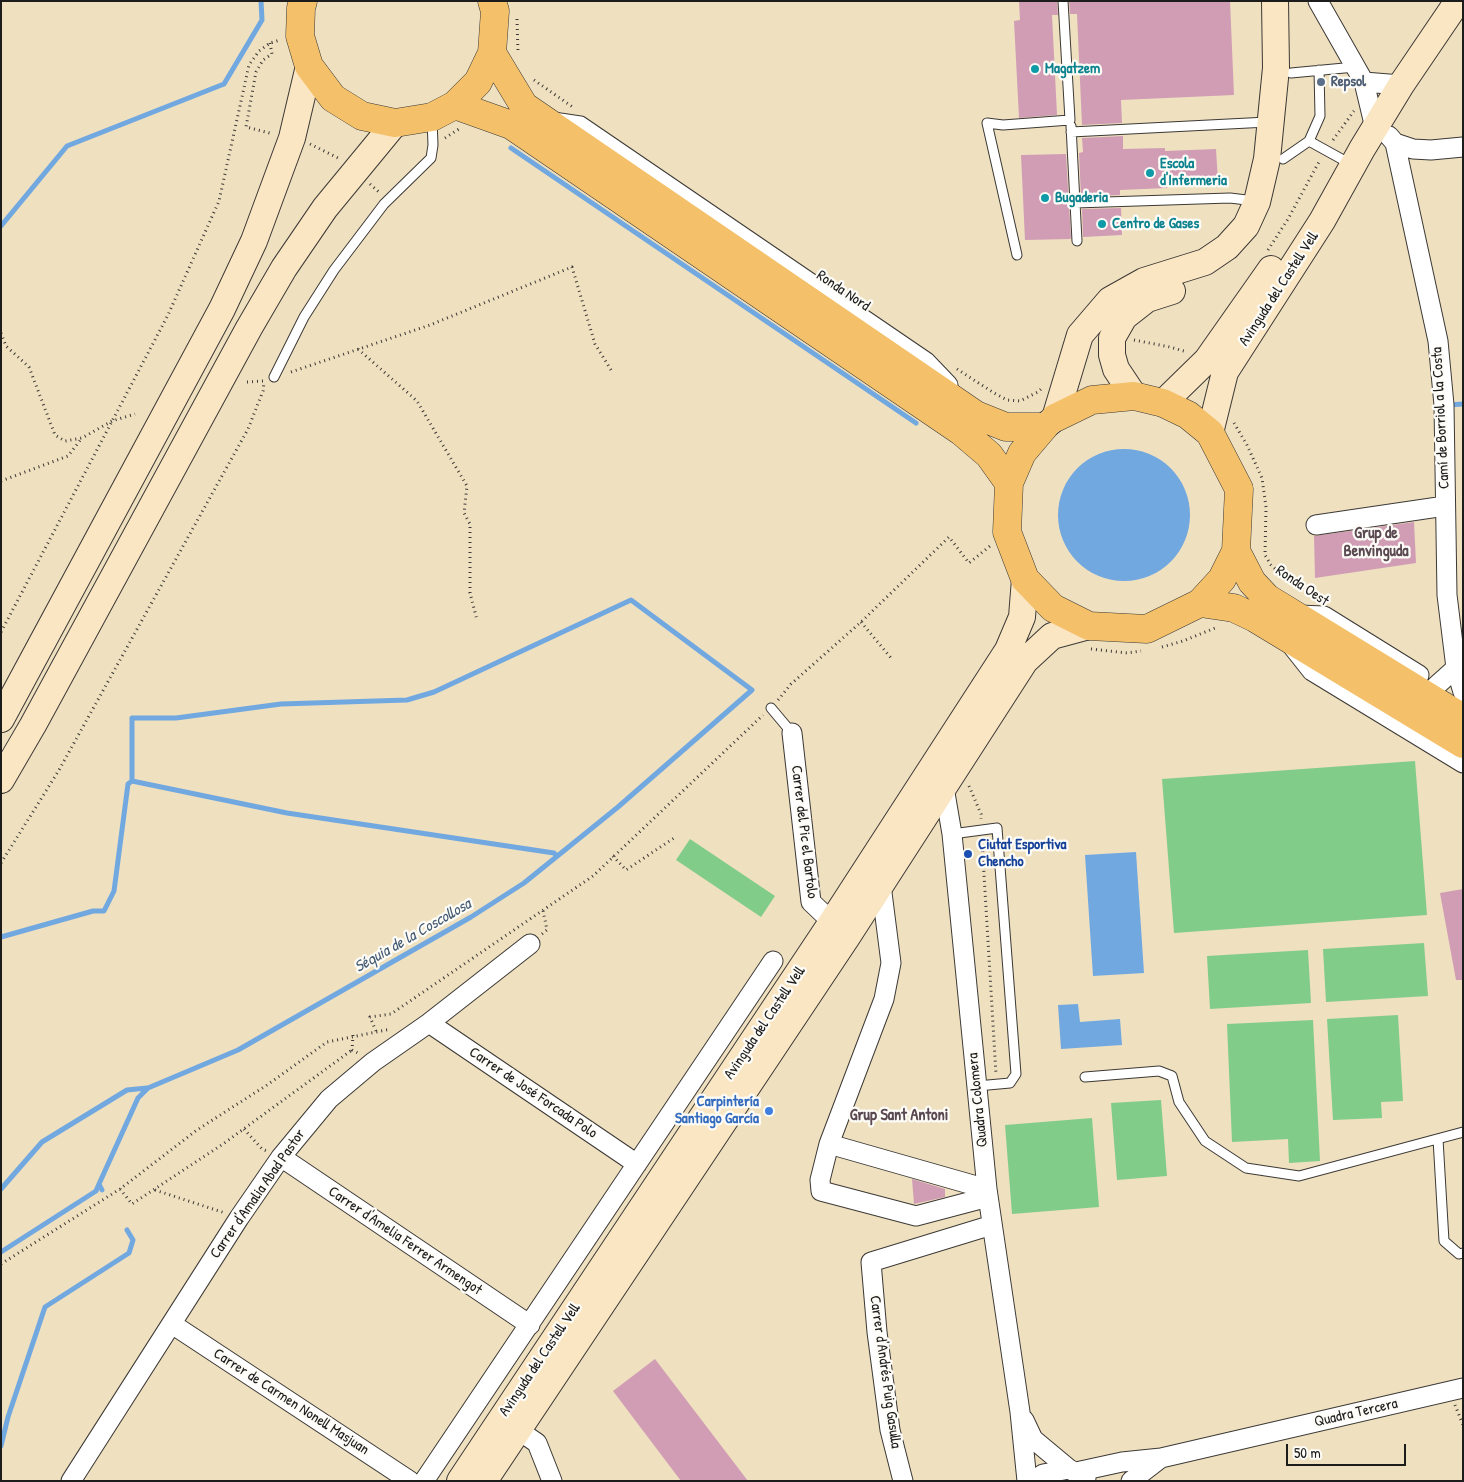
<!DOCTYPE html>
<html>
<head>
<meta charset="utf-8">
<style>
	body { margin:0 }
	#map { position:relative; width:1464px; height:1482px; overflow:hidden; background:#efe0c0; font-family:"Patrick Hand",sans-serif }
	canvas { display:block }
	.frame { position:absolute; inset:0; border:2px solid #1c1c1c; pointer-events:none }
	.scale { position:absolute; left:1286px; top:1444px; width:120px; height:22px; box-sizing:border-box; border:2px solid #1c1c1c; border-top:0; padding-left:6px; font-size:15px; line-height:18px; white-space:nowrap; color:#1c1c1c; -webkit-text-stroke:4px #fdfcf7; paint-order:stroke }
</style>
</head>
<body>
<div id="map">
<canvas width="1464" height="1482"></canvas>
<div class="frame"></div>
<div class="scale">50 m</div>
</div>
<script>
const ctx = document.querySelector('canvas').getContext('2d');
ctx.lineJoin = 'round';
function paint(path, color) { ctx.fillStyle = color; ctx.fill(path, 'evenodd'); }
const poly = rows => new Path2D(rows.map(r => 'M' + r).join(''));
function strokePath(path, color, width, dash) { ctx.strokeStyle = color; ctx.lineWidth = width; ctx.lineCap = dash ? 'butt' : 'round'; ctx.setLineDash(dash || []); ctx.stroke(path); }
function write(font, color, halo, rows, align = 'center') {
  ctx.font = font + ' "Patrick Hand",sans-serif'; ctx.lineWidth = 4.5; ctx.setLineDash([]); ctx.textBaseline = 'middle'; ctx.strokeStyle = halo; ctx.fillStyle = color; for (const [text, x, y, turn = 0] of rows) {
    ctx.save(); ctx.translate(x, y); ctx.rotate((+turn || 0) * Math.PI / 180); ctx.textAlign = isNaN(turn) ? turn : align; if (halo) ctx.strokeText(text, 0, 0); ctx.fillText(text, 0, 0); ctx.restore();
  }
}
const green = poly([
	[1415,761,1427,915,1174,933,1162,779],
	[690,839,775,896,761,917,676,860],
	[1424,943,1428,996,1326,1002,1323,949],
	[1308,950,1311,1003,1210,1009,1207,956],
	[1398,1015,1403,1101,1381,1102,1382,1118,1333,1120,1327,1019],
	[1313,1020,1320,1161,1289,1163,1288,1139,1232,1142,1227,1024],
	[1161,1100,1167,1176,1117,1180,1111,1103],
	[1092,1118,1099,1207,1012,1214,1005,1125]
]);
const water = poly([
	'1058 515a66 66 0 1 1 132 0a66 66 0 1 1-132 0Z',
	[1136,852,1144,973,1093,976,1085,855],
	[1078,1004,1080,1022,1120,1019,1122,1045,1061,1049,1058,1005]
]);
const stream = poly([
	[511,148,916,423],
	[1,226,67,146,224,84,262,20,261,1],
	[1448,405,1463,404],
	[132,781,287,813,554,853,557,856],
	[1,937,93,911,104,911,114,891,128,784,132,781,132,718,176,718,281,704,407,700,434,692,631,600,752,690,618,807,524,883,471,917,238,1050,148,1088,138,1098,99,1184,102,1190],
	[1,1189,42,1142,127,1090,147,1088],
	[1,1252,96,1191,99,1184],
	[1,1446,8,1417,45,1307,129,1253,133,1240,127,1230]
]);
const building = poly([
	[1019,1,1057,1,1058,15,1052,15,1057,115,1019,118,1014,21,1020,20],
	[1069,1,1230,1,1234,95,1121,100,1122,123,1082,125,1077,14,1070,14],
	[1123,136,1123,149,1165,148,1165,151,1216,149,1218,181,1167,184,1167,188,1120,190,1120,195,1081,197,1079,153,1083,152,1082,138],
	[1066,154,1071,238,1070,239,1025,240,1021,155],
	[1121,208,1122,235,1083,237,1082,209],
	[1414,522,1416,563,1315,578,1314,536],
	[1463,889,1463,980,1456,980,1440,893],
	[912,1179,945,1189,945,1197,914,1204],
	[655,1359,748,1481,681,1481,613,1391]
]);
const path = poly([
	[517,19,518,53],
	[270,43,272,54,263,60,256,72,246,127,273,134],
	[534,80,574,108],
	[445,138,459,129],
	[1333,140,1354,111],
	[310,144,340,159],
	[370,184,380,193],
	[1268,250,1288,219,1320,160],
	[1,333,6,346,29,367,55,435,65,441,82,438,112,421,135,414],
	[1134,340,1170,347,1187,352],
	[358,349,417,401,467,486,464,513,470,524,470,593,477,620],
	[957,369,994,393,1007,400,1020,401,1038,392,1041,389],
	[291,372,430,325,572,267,595,344,611,370],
	[247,382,263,381],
	[1234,423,1247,445,1262,478,1266,507,1265,555,1271,565,1281,574,1319,598],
	[1,481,68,456,82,438],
	[861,622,891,658],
	[1,632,168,315,219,201,249,65,259,51,270,43,280,40],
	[1162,647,1183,641,1215,628],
	[1091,649,1127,653,1141,651],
	[778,700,791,684,861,622,949,537,969,563,990,546],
	[969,786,981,814,981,819],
	[982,841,996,1074],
	[613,856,626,870,674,838],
	[1,863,59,770,248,429,263,391,264,382],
	[542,934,547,930,543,910],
	[376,1031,370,1017,391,1014,593,876,763,715],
	[353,1035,352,1050,358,1053],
	[244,1129,262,1149,267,1151],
	[120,1189,132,1204,223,1144,352,1050],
	[155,1190,225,1213],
	[1,1264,120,1189,197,1130,267,1085,327,1042,391,1029],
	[1455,1405,1463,1425]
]);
const lane = poly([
	[1291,73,1355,67],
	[1071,126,1077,241],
	[1071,132,1268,122],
	[1309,141,1347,162],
	[1283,159,1309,141,1320,116,1319,70],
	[1075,203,1230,198,1255,201],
	[1017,255,987,123,1003,125,1070,120,1063,1],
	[274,377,304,317,334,270,384,204,431,158,433,145,432,120],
	[771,708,792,733],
	[952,834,997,828,1016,1074,1010,1083,977,1086],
	[1085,1077,1159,1071,1172,1076,1179,1102,1205,1141,1246,1168,1299,1176,1463,1132],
	[1438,1139,1444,1241,1459,1254,1463,1253]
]);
const street = poly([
	[1318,1,1364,82,1375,128],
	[1364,82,1401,85],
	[553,122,580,126,926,362,948,385],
	[1389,136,1395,143,1413,149,1431,150,1463,147],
	[1395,143,1438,341,1444,405,1447,595,1456,668,1463,692],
	[1316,525,1445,506],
	[1298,615,1324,616,1419,675],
	[1293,647,1312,671,1463,763],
	[1436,686,1456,668],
	[792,733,811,902,832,922],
	[944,787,952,834,987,1189,1020,1412,1027,1481],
	[881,885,891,963,884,999,829,1144,820,1180,821,1191,916,1216,988,1197],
	[429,1023,637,1164],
	[829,1144,987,1189],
	[281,1157,530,1325],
	[172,1324,410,1481],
	[1024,1420,1033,1439,1069,1469,1086,1478],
	[518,1430,537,1443,552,1481],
	[1076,1472,1122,1462,1161,1458,1463,1388],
	[71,1481,239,1218,281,1157,329,1099,373,1062,429,1023,530,944],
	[424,1481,773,961],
	[903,1481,890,1430,877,1332,871,1262,992,1225],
	[1034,1481,1043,1474,1069,1469],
	[1131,1481,1161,1458]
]);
const secondary = poly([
	[1134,396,1116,369,1112,355,1112,338,1124,317,1147,299,1172,291],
	[1163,403,1207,360,1271,269],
	[1044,427,1055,418,1080,335,1110,300,1144,281,1205,262,1227,247,1246,226,1257,202,1267,159,1276,68,1275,1],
	[1210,433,1225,372,1322,221,1362,149,1401,85,1458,1],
	[1,719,222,309,254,241,292,138,309,66],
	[1,780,33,725,249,328,284,268,325,208,395,123],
	[460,1481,832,922,1008,650,1022,617,1025,579],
	[484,1481,847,937,1025,661,1052,636,1089,626]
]);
const primary = poly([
	[303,1,301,8,300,36,309,66,333,98,362,116,395,123,432,117,455,105,478,82,492,53,495,11,492,1],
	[492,53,524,106,976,415,1006,427,1044,427],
	[455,105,511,125,962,432,989,455,1009,483],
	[1044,427,1022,453,1009,483,1007,532,1025,579,1053,608,1089,626,1147,629,1200,603,1222,579,1236,551,1239,489,1210,433,1188,415,1163,403,1134,396,1092,400,1055,418],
	[1236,551,1252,582,1267,598,1463,718],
	[1200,603,1234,608,1255,618,1463,744]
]);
const markers = [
	[1035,69,5,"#0f9aa8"],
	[1321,82,5,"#5c6f8a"],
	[1150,173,5,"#0f9aa8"],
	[1045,198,5,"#0f9aa8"],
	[1102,224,5,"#0f9aa8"],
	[968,854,5,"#1a4fb4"],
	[769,1111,5,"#3f7fe0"]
];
const cultureNames = [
	["Magatzem",1045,69],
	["Escola",1160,164],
	["d'Infermeria",1160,181],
	["Bugaderia",1055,198],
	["Centro de Gases",1112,224]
];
const serviceNames = [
	["Repsol",1331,82]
];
const streetNames = [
	["Avinguda del Castell Vell",1279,289,-57],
	["Ronda Nord",843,291,34],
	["Camí de Borriol a la Costa",1441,418,-93],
	["Ronda Oest",1302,586,34],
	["Carrer del Pic el Bartolo",804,832,83],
	["Avinguda del Castell Vell",765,1023,-56],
	["Carrer de José Forcada Polo",533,1093,34],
	["Quadra Colomera",978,1100,-96],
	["Carrer d'Amalia Abad Pastor",258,1194,-55],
	["Carrer d'Amelia Ferrer Armengot",405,1241,34],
	["Avinguda del Castell Vell",540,1360,-56],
	["Carrer d'Andrés Puig Gasulla",885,1372,82],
	["Carrer de Carmen Nonell Masjuan",291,1402,33],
	["Quadra Tercera",1356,1413,-13]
];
const transitNames = [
	["Ciutat Esportiva",978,845],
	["Chencho",978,862]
];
const shopNames = [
	["Carpintería",759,1102],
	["Santiago García",759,1119]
];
const neighbourhoodNames = [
	["Grup de",1376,534],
	["Benvinguda",1376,552],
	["Grup Sant Antoni",899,1116]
];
const waterNames = [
	["Séquia de la Coscollosa",413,936,-30]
];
paint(green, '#82cc89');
paint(water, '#72a8e0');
strokePath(stream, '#72a8e0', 5);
paint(building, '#d09db5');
strokePath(lane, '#3c3935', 11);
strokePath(street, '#3c3935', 21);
strokePath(secondary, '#3c3935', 28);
strokePath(primary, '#3c3935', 29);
strokePath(path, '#3c3935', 3, [1, 4]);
strokePath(lane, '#fff', 9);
strokePath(street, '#fff', 19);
strokePath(secondary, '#fbe6c3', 26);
strokePath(primary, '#f4c16a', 28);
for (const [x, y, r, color] of markers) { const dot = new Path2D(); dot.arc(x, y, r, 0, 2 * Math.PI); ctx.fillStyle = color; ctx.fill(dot); strokePath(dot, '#fdfcf7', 2); }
write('bold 15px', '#0d838f', '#fdfcf7', cultureNames, 'left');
write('bold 15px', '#4e5e75', '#fdfcf7', serviceNames, 'left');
write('15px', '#1c1c1c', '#fdfcf7', streetNames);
write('bold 15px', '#164399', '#fdfcf7', transitNames, 'left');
write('bold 15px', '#366cbe', '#fdfcf7', shopNames, 'right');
write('bold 16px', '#5b4952', '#fdfcf7', neighbourhoodNames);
write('italic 16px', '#435b74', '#fdfcf7', waterNames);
</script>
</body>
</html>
